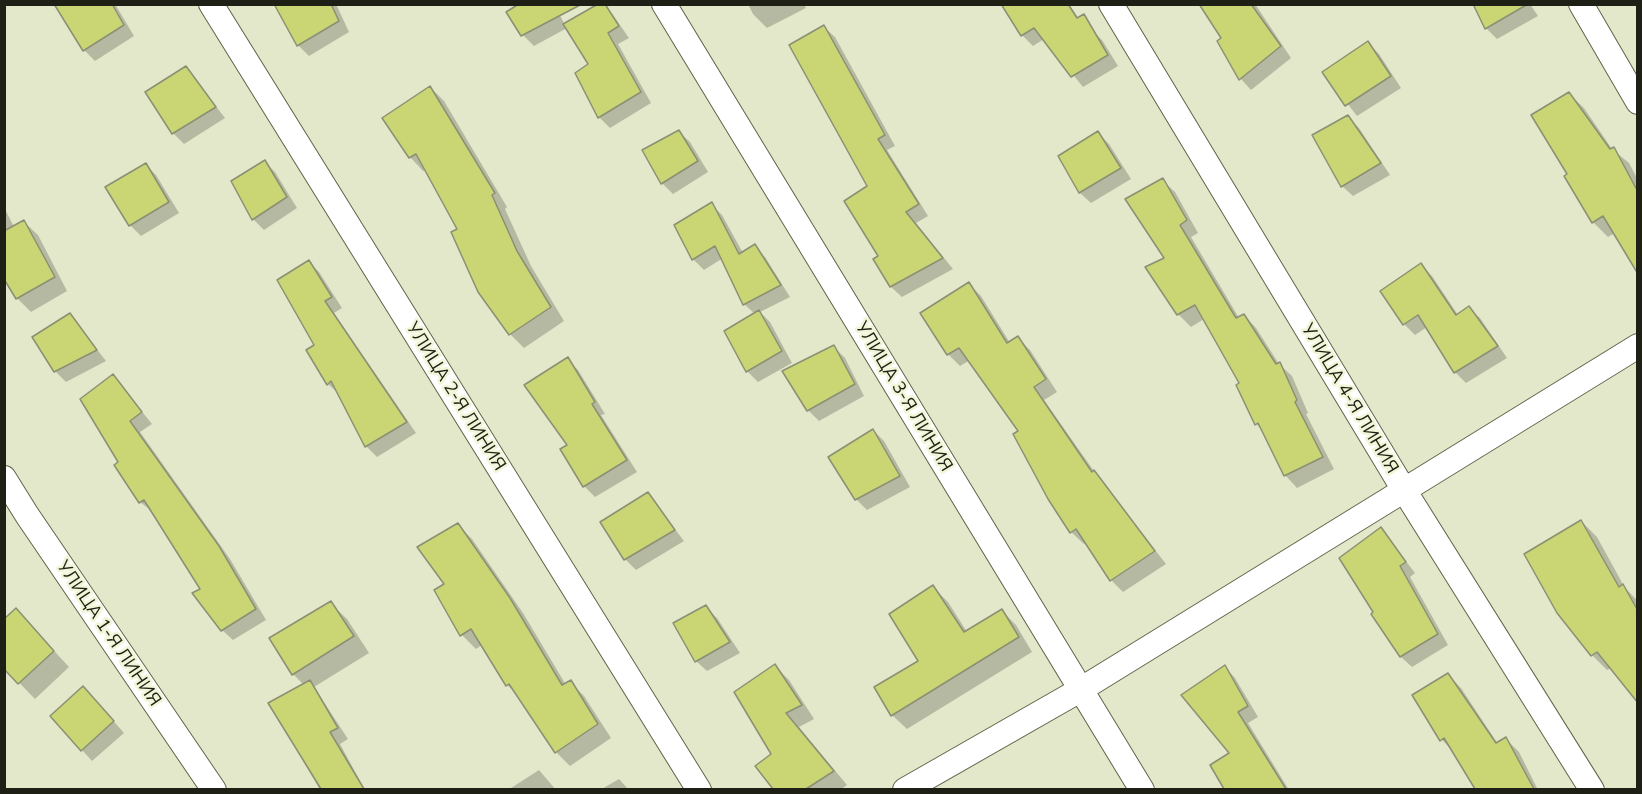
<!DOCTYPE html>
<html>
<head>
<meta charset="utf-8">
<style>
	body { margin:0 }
	#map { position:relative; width:1642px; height:794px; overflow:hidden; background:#e3e8ca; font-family:"Nunito Sans",sans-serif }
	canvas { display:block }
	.frame { position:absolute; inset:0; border:6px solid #1e2015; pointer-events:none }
</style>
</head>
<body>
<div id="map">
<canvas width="1642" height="794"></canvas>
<div class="frame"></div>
</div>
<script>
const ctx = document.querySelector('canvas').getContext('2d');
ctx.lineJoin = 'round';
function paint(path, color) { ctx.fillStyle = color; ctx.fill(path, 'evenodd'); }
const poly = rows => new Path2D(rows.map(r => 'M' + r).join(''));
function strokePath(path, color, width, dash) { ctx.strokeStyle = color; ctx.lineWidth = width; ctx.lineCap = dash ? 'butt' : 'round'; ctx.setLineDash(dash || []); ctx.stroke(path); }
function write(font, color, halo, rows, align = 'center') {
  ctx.font = font + ' "Nunito Sans",sans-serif'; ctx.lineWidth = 5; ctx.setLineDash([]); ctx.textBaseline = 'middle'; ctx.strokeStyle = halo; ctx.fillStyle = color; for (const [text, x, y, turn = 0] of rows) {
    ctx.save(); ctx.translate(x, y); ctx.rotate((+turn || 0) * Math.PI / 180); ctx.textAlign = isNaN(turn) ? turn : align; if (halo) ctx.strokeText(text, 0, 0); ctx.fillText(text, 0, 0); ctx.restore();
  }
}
const shadow = poly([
	[55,4,115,4,134,36,95,61,84,50],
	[275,4,336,4,349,32,309,56,298,45],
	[554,4,565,25,603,4,613,15,629,38,618,44,651,103,610,128,599,117,590,65,567,28,534,46,523,35],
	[748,4,804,4,806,8,767,28,753,14],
	[1007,4,1069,4,1087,31,1091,29,1102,40,1118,66,1083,87,1044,39,1033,46,1022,35],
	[1201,4,1255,4,1291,58,1251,90,1241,79,1219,41,1223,39],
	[1474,4,1530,4,1538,16,1497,39,1486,28],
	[824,27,835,37,895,146,887,150,928,216,916,223,953,269,902,297,891,287,869,187],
	[1368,43,1379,54,1401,88,1357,116,1324,73],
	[186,68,225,118,184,144,173,133],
	[430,87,444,101,507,207,505,209,531,266,564,321,524,348,510,334,426,170,423,171,410,157],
	[1569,94,1584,108,1612,149,1629,163,1638,180,1638,271,1615,233,1608,237,1593,222,1569,175],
	[1348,117,1359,128,1390,175,1353,196,1342,186],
	[679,132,690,142,708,172,673,194,662,183],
	[1098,133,1109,144,1131,179,1091,203,1080,193,1060,156],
	[265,162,275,172,297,208,264,230,253,219],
	[146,165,156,175,179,213,141,236,131,226,108,188],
	[1162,180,1175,192,1198,233,1191,237,1239,318,1244,315,1256,328,1279,364,1292,376,1308,413,1306,414,1334,469,1297,488,1285,475,1263,431,1256,424,1241,384,1204,319,1191,327,1178,314,1147,268,1166,259],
	[711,204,722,215,743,253,754,246,765,257,790,297,760,312,770,322,792,363,758,382,747,371,726,331,755,314,744,304,723,258,704,270,693,259],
	[4,207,14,227,24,222,38,235,67,291,31,312,17,298,4,276],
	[309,262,319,272,342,308,334,313,416,433,377,457,366,446,339,394,328,384],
	[1421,265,1432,276,1458,315,1469,308,1480,318,1507,358,1466,383,1455,372,1427,327,1415,335,1404,324],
	[968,283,981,296,1010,343,1018,338,1030,350,1057,392,1044,400,1096,474,1166,564,1123,592,1111,580,1087,542,1084,544,1071,532,1015,435,1020,432,970,360,960,366,948,354],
	[70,315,106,361,66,382,55,371],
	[834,347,845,358,864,396,819,421,808,410,784,372],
	[567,359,578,370,605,414,601,415,637,472,595,497,584,486,570,445],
	[113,376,152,424,140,432,230,559,266,620,233,640,222,630,202,589,153,512,140,502],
	[873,430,884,441,910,487,867,510,856,499],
	[648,494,684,541,636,570,625,559],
	[1581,521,1597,537,1625,588,1638,601,1638,701,1611,668,1607,670,1592,655],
	[458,525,472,539,523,613,566,685,570,682,584,696,611,738,570,766,556,752,520,697,507,685,482,645,476,649,462,635,446,585],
	[1381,529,1415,573,1410,577,1448,645,1412,667,1401,657,1373,615],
	[933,587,948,602,967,632,1002,611,1016,625,1032,652,907,729,892,715,920,661],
	[330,603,347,619,369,653,314,687,348,739,340,744,365,790,320,790,270,703,304,685,293,674,271,638],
	[706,607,717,618,740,653,707,671,696,661],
	[32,627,69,667,35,699,4,667],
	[775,666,789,680,814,719,799,727,847,785,840,790,775,790,757,766,773,755],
	[1225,667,1235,678,1258,717,1248,723,1289,790,1226,790,1212,765,1231,753],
	[1448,675,1461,688,1498,744,1506,739,1519,752,1538,790,1477,790,1455,753,1442,740],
	[94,699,124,733,92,761,82,750],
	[539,770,556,790,513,790,511,788],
	[619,779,629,790,600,790]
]);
const building = poly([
	[54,4,112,4,124,25,83,51,54,4],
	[274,4,331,4,339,21,297,46,274,4],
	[519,4,582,4,521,36,506,12,519,4],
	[598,4,605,4,619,26,608,33,641,92,598,118,575,73,588,64,563,24,598,4],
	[1001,4,1068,4,1077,18,1084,14,1108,55,1071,77,1034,28,1021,36,1001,4],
	[1199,4,1251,4,1281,46,1239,80,1217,41,1221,38,1199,4],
	[1473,4,1528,4,1485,29,1473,4],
	[824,25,885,135,878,139,919,204,906,212,943,258,890,287,873,259,878,256,844,201,867,186,789,45,824,25],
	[1368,41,1391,76,1345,106,1322,72,1368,41],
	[186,66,216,107,172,134,145,92,186,66],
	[430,86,495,193,492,195,517,251,551,307,509,335,478,292,451,232,457,229,416,154,409,158,382,118,430,86],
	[1569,92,1610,149,1614,147,1638,192,1638,274,1603,216,1592,223,1564,176,1567,174,1531,115,1569,92],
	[1348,115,1381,163,1341,187,1312,135,1348,115],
	[679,130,698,161,661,184,642,150,679,130],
	[1098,131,1121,168,1079,193,1058,156,1098,131],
	[265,160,287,197,252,220,231,181,265,160],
	[146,163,169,202,129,226,105,187,146,163],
	[1163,178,1187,220,1180,225,1236,318,1244,314,1276,364,1280,362,1297,400,1295,402,1323,457,1284,476,1258,423,1255,425,1236,385,1239,383,1195,305,1177,315,1145,267,1164,258,1125,199,1163,178],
	[712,202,739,254,755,244,781,285,743,305,715,246,692,260,674,225,712,202],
	[24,220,55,277,16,299,4,279,4,231,24,220],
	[309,260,332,297,325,301,407,422,365,447,331,381,327,385,306,350,314,345,277,280,309,260],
	[1421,263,1456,315,1469,306,1498,346,1454,373,1418,315,1403,325,1380,291,1421,263],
	[969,282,1007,343,1018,336,1046,379,1034,387,1092,472,1094,470,1155,551,1110,581,1076,529,1070,533,1048,499,1013,434,1018,431,959,348,947,355,920,313,969,282],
	[759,310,782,351,746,372,724,331,759,310],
	[70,313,97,350,54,372,32,337,70,313],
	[834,345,855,384,807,411,782,371,834,345],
	[568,357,595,402,592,404,627,460,583,487,560,449,567,445,524,385,568,357],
	[113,374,142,412,130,421,219,546,256,609,221,631,192,593,200,589,144,500,139,503,114,465,118,462,80,399,113,374],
	[873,429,900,476,855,500,828,457,873,429],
	[648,492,675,530,624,560,600,522,648,492],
	[1581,520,1619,587,1623,584,1638,611,1638,703,1597,652,1591,656,1557,613,1524,554,1581,520],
	[458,523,510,598,562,685,571,680,598,724,555,753,509,684,506,686,471,629,460,636,434,590,444,584,417,547,458,523],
	[1381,527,1406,562,1400,566,1438,634,1400,657,1371,614,1373,612,1339,558,1381,527],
	[933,585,964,632,1002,609,1019,637,891,716,874,687,918,661,889,614,933,585],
	[331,601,354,636,292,675,269,638,331,601],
	[706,605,730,642,695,662,673,623,706,605],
	[16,608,54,651,18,684,4,669,4,619,16,608],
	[775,664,802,705,786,713,834,771,806,789,773,789,755,766,771,754,734,692,775,664],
	[1225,665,1248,706,1238,712,1286,789,1224,789,1210,765,1229,753,1181,695,1225,665],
	[1448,673,1496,743,1506,737,1534,789,1475,789,1444,738,1440,741,1412,695,1448,673],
	[310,680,338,728,330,732,364,789,321,789,268,703,310,680],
	[83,686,114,721,81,751,50,716,83,686]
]);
const street = poly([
	[211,4,699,790],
	[664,4,1142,790],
	[1111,4,1404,490,1592,790],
	[1581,4,1638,102],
	[4,478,27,515,214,790],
	[905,790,1080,690,1638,346]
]);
const streetNames = [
	["УЛИЦА 2-Я ЛИНИЯ",455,397,58],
	["УЛИЦА 3-Я ЛИНИЯ",903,397,59],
	["УЛИЦА 4-Я ЛИНИЯ",1349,399,59],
	["УЛИЦА 1-Я ЛИНИЯ",108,634,56]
];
paint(shadow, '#0003');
paint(building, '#c9d673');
strokePath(building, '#8b8f74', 1.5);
strokePath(street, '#60644a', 26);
strokePath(street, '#fff', 24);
write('18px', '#1e2015', '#f0f6d7', streetNames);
</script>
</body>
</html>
